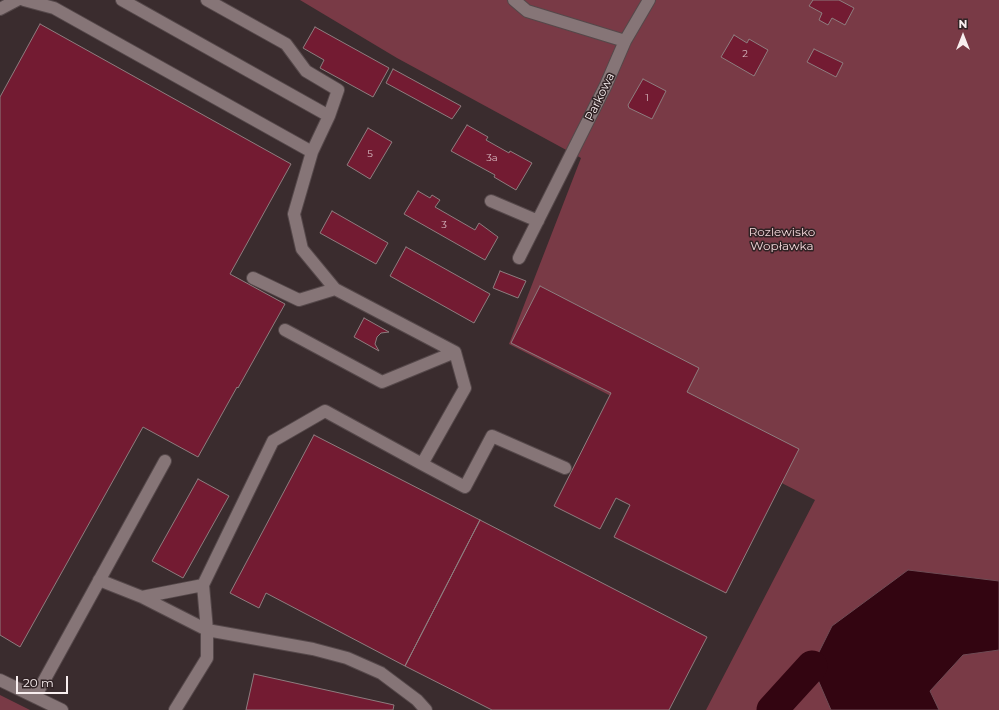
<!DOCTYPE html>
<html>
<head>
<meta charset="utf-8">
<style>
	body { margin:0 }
	#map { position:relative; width:999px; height:710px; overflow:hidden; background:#3a2c2e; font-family:Montserrat,sans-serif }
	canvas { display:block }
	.north { position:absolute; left:943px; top:16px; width:40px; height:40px; -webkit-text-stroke:3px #302224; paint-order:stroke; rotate:0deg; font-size:11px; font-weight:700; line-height:16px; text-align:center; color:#f8eeef }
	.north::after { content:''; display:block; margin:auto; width:14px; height:18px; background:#f8eeef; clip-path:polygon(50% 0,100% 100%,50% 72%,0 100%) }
	.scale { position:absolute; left:16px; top:676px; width:52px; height:18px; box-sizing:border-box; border:2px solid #f8eeef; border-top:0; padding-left:5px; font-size:12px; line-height:14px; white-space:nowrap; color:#f8eeef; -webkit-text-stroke:3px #302224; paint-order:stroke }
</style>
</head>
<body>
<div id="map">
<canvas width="999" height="710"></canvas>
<div class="north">N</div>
<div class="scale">20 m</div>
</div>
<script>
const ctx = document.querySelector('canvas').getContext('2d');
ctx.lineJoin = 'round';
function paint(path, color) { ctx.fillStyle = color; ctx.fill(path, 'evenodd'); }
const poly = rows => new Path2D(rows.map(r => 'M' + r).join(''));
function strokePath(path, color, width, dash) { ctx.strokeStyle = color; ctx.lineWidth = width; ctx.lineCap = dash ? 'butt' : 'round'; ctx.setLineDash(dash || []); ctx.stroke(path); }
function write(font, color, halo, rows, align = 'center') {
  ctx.font = font + ' Montserrat,sans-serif'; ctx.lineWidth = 3; ctx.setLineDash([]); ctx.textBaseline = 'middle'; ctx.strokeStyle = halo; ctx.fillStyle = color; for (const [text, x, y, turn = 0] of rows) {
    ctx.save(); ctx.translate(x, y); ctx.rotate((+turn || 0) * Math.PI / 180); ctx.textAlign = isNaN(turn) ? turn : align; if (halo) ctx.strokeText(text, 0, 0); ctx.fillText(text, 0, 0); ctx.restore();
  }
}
const green = poly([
	[300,0,999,0,999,710,706,710,815,500,509,344,581,158,397,58],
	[0,695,30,710,0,710]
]);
const water = poly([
	[908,570,999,581,999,650,963,655,930,691,939,710,831,710,812,666,832,626,908,570]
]);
const river = poly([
	[772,710,812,666]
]);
const building = poly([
	[813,0,839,0,854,8,845,25,832,18,828,25,819,20,822,13,809,6,813,0],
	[40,24,291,164,230,274,285,304,238,388,237,387,198,457,143,427,20,647,0,635,0,97,40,24],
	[315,27,389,68,373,97,320,68,324,60,303,48,315,27],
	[734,35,747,43,749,39,768,50,754,76,721,57,734,35],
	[814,49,843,63,836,77,807,62,814,49],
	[393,69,461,106,452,119,386,83,393,69],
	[643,79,666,91,652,119,629,108,628,105,643,79],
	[467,125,488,137,486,140,509,153,510,151,532,163,516,190,494,177,495,175,451,151,467,125],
	[368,128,392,142,370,179,347,165,368,128],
	[418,191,430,198,432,195,440,200,435,207,475,230,479,223,498,237,485,260,404,214,418,191],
	[332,211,388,243,376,264,320,233,332,211],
	[406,247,490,294,474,323,390,276,406,247],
	[500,271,526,281,518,298,493,288,500,271],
	[540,286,699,368,687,392,799,449,726,593,614,537,630,505,616,498,600,529,554,506,611,393,511,343,540,286],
	[364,318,389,332,381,333,377,337,375,344,379,351,354,337,364,318],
	[314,435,480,520,405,666,266,593,259,608,230,593,314,435],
	[198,479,229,496,183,578,152,561,198,479],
	[480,520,707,637,669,710,492,710,405,666,480,520],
	[254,674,394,705,393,710,246,710,254,674]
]);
const minor = poly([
	[24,0,54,8,312,152,294,214,302,249,335,289,455,352,465,388,422,464,325,411,273,441,203,585],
	[122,0,329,116,312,152],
	[207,0,286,44,306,71,338,90,329,116],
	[514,0,527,11,625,41,606,85,519,258],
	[0,9,17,0],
	[625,41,649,0],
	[491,201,538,221],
	[253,278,299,300,335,289],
	[285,330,382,382,455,352],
	[422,464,465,487,492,436,565,468],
	[99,580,142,597,207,630,207,658,175,710],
	[142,597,203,585,207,630,313,649,347,658,381,673,417,700,426,710],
	[0,680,62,710],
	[35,697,165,461]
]);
const numberNames = [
	["2",745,54],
	["1",647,98],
	["5",370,154],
	["3a",492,158],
	["3",444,225]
];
const streetNames = [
	["Parkowa",600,97,-64]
];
const parkNames = [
	["Rozlewisko",782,232],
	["Wopławka",782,246]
];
paint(green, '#793a46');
paint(water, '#330511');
strokePath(water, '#6e4b54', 1);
strokePath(river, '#330511', 31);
paint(building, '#731b32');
strokePath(building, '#8e7d7f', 1);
strokePath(minor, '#55484a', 14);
strokePath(minor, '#867577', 12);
write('10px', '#d7b9c0', null, numberNames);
write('12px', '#f8eeef', '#302224', streetNames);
write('12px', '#f3d8db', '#302224', parkNames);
</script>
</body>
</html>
